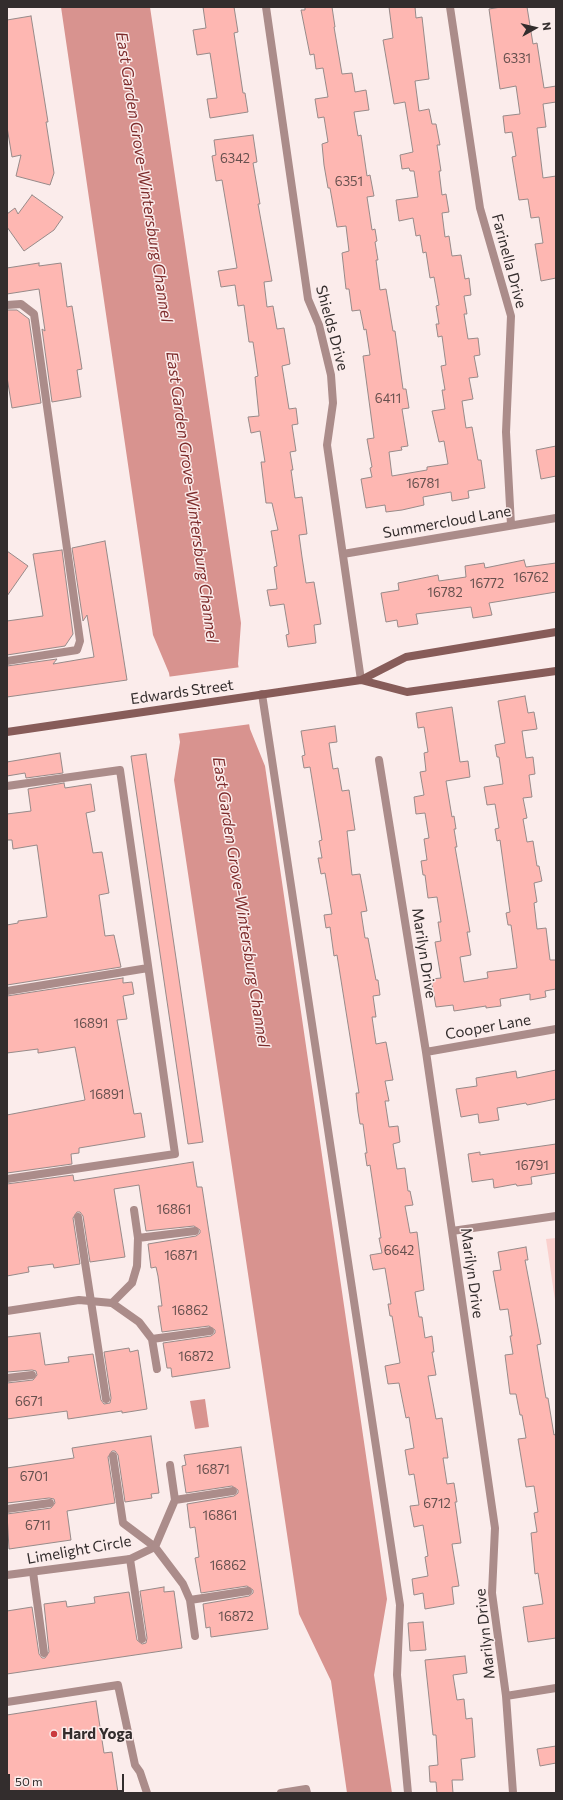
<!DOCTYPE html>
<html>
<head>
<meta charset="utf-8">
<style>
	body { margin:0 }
	#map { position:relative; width:563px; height:1800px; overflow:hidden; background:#fbeceb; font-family:Commissioner,sans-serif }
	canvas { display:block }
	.frame { position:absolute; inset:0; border:8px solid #332d2d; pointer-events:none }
	.north { position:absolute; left:515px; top:8px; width:40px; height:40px; -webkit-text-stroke:3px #fbeceb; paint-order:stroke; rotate:82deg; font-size:11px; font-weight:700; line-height:16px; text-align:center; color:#332d2d }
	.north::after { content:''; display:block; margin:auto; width:14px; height:18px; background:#332d2d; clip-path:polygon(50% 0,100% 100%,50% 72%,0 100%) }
	.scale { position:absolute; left:8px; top:1774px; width:116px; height:18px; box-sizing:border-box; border:2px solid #332d2d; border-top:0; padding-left:5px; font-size:12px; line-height:14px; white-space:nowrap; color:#332d2d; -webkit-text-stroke:3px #fbeceb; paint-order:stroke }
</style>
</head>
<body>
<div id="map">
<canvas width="563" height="1800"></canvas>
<div class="frame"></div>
<div class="north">N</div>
<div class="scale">50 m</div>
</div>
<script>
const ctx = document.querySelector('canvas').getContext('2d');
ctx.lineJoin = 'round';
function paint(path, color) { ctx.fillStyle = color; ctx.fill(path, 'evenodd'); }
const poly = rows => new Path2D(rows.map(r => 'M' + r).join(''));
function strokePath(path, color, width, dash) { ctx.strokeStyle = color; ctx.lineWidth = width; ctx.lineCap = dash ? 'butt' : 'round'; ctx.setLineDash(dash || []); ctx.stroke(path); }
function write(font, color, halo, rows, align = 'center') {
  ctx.font = font + ' Commissioner,sans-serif'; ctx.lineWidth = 3; ctx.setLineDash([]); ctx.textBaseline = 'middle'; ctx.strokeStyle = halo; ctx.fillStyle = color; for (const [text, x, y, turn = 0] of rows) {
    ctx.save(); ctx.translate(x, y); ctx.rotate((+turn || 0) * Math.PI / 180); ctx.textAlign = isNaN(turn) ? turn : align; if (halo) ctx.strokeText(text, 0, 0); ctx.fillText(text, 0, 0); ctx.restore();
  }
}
const green = poly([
	[556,1238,556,1307,546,1239]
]);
const water = poly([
	[61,7,150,7,241,623,238,664,250,729,265,766,387,1599,374,1675,392,1793,347,1793,331,1681,299,1614,174,780,180,742,169,673,153,635],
	[205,1399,209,1427,195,1429,190,1401]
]);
const pier = poly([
	[241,667,251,724,176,734,167,677]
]);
const building = poly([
	[203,7,234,7,238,32,234,33,243,93,245,93,248,112,210,118,207,99,217,98,210,53,197,55,193,30,206,28,203,7],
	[305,7,332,7,335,27,334,27,342,74,352,73,355,92,366,90,369,110,354,112,358,136,361,135,367,176,370,175,374,196,367,197,372,230,375,229,377,241,375,242,378,260,376,260,380,290,386,289,393,331,395,331,403,389,406,389,409,408,402,409,408,446,401,447,402,450,389,452,392,476,427,470,427,467,448,464,444,441,439,442,432,411,445,409,442,390,445,390,441,366,446,365,442,336,438,337,436,324,439,324,436,306,439,305,434,277,430,278,426,252,423,253,420,235,416,236,413,218,399,221,396,200,418,197,414,171,410,171,409,168,402,169,400,155,413,152,405,102,394,104,383,40,393,38,389,7,415,7,416,18,422,17,429,79,415,81,419,111,429,109,432,124,436,124,440,145,437,145,441,171,439,171,442,195,446,194,449,212,442,213,445,237,449,236,452,256,461,255,465,279,469,278,471,295,464,296,467,314,464,314,468,339,478,338,480,355,474,356,478,377,469,378,473,399,462,401,466,428,472,427,478,460,481,460,485,488,468,491,469,498,452,501,451,492,423,497,424,505,402,510,386,512,385,505,366,508,361,479,372,477,370,468,372,467,367,439,374,438,363,356,370,355,366,329,364,330,360,310,352,311,349,289,346,289,342,253,349,251,346,226,337,227,330,188,328,188,324,165,322,144,328,142,324,117,318,118,315,99,328,97,323,68,316,69,314,54,310,55,301,10,305,10,305,7],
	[501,7,527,7,533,44,537,43,544,88,556,86,556,102,543,104,546,127,537,128,543,178,556,176,556,278,541,281,535,244,543,243,539,217,531,218,528,199,519,200,512,157,516,156,512,132,505,133,503,116,520,114,516,86,500,89,489,9,501,7],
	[31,16,48,122,46,122,54,173,50,185,16,176,21,155,12,157,7,127,7,20,31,16],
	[253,135,257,162,253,163,260,204,258,204,272,281,264,282,267,307,273,306,277,329,284,328,290,364,282,366,289,409,296,408,298,424,292,425,296,451,290,452,293,470,291,470,295,498,302,497,307,534,299,535,302,557,306,583,314,582,321,624,314,625,316,643,288,647,286,635,289,634,284,604,270,606,267,590,277,589,274,567,277,566,271,531,278,530,272,503,266,503,261,462,265,462,260,431,251,433,248,417,259,416,255,377,258,376,253,342,249,342,244,305,238,306,235,285,221,287,218,271,237,268,222,180,216,181,212,156,216,155,214,140,253,135],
	[32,195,63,217,54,230,24,251,7,227,7,214,15,208,18,214,32,195],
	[39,263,39,266,61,263,67,307,72,306,82,369,77,370,81,397,52,402,42,329,45,331,39,289,7,294,7,268,39,263],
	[7,310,17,310,29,319,41,403,12,408,7,377,7,310],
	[556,446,556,476,541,479,536,450,556,446],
	[105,541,127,680,7,697,7,666,57,659,53,664,94,657,87,615,83,621,72,548,105,541],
	[62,550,73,634,65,646,7,655,7,621,43,616,33,554,62,550],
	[7,551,28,566,7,596,7,551],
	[524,560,526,567,556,563,556,592,489,603,492,615,473,618,471,607,416,614,418,624,398,627,397,620,386,622,381,593,399,590,398,583,438,575,439,581,466,577,465,566,484,563,485,568,524,560],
	[525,696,528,713,534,712,537,729,522,731,526,758,533,757,535,774,529,775,532,797,523,798,527,818,523,819,527,842,533,841,537,866,539,866,542,881,534,883,537,902,534,903,537,929,546,928,550,960,556,960,556,989,545,991,546,997,530,1000,530,994,500,999,501,1006,486,1008,486,1006,454,1011,453,1005,436,1007,431,979,441,978,435,942,441,941,438,922,441,922,437,897,428,898,425,875,423,875,421,861,427,860,424,839,429,838,425,813,416,814,414,797,424,795,420,772,426,771,424,753,428,752,424,727,418,728,416,713,452,707,460,762,468,761,470,777,446,781,452,817,454,816,456,829,454,829,457,847,455,847,470,932,467,932,471,955,460,957,464,982,488,978,487,972,517,968,511,925,508,925,506,913,510,912,500,840,497,841,495,829,499,828,495,804,487,805,484,787,503,784,499,757,497,757,495,745,505,743,498,701,525,696],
	[335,726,337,742,329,743,333,769,338,768,342,791,349,790,355,830,347,831,352,875,360,874,367,911,361,912,365,938,368,938,376,980,378,980,380,995,373,996,376,1017,372,1017,376,1044,386,1042,393,1080,385,1081,389,1101,385,1101,389,1127,398,1126,400,1142,393,1144,397,1169,405,1168,408,1191,410,1191,413,1205,405,1206,410,1233,417,1232,424,1290,415,1292,419,1317,422,1317,425,1338,432,1336,434,1352,432,1352,436,1375,428,1376,436,1419,442,1418,448,1458,443,1458,447,1484,454,1483,457,1502,455,1502,461,1543,452,1544,459,1586,452,1587,454,1604,425,1609,423,1593,414,1595,412,1579,428,1576,425,1557,428,1556,423,1525,414,1527,410,1506,419,1505,414,1474,409,1475,405,1450,414,1448,409,1417,406,1418,399,1383,388,1384,385,1366,400,1363,392,1316,390,1316,388,1304,391,1304,385,1268,373,1270,370,1255,382,1253,379,1238,381,1238,370,1165,367,1166,365,1153,367,1153,363,1124,360,1124,358,1112,356,1093,359,1093,337,955,334,956,330,927,326,928,324,915,332,914,325,873,321,874,318,858,322,858,319,841,322,840,310,767,304,768,302,756,305,755,301,731,335,726],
	[60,753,63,773,26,778,25,773,7,776,7,762,60,753],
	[146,754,203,1142,188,1144,131,756,146,754],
	[64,783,65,788,91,784,95,811,86,813,93,853,102,852,109,893,99,895,105,936,114,935,121,967,7,985,7,925,18,923,18,921,47,917,37,845,13,849,12,840,7,840,7,814,31,811,28,789,64,783],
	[123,978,123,983,132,982,134,994,123,996,127,1019,117,1020,134,1114,141,1113,145,1137,79,1148,79,1153,71,1154,72,1164,7,1173,7,1115,85,1100,75,1047,38,1053,38,1049,7,1053,7,996,123,978],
	[556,1070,556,1099,527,1105,526,1103,497,1108,499,1120,479,1123,478,1114,461,1117,456,1089,477,1086,476,1078,516,1071,517,1078,556,1070],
	[556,1144,556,1173,531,1177,532,1184,517,1186,516,1184,494,1188,493,1179,472,1182,468,1154,480,1152,480,1155,556,1144],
	[193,1162,197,1187,202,1187,230,1368,172,1377,171,1368,167,1368,163,1343,211,1336,215,1333,215,1330,209,1326,162,1332,158,1306,162,1306,158,1276,156,1267,151,1268,148,1244,196,1236,200,1233,200,1230,194,1226,146,1231,139,1185,114,1189,125,1257,90,1262,83,1216,80,1212,77,1212,73,1218,80,1264,54,1268,53,1264,28,1267,29,1272,7,1276,7,1184,73,1175,74,1181,193,1162],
	[526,1247,528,1260,525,1260,541,1344,537,1345,540,1363,546,1398,548,1398,554,1435,556,1434,556,1638,528,1642,523,1607,543,1604,538,1573,535,1574,531,1533,537,1532,534,1513,538,1512,534,1486,526,1487,518,1439,526,1438,522,1415,520,1415,516,1394,510,1394,505,1355,513,1354,510,1336,512,1336,508,1309,500,1310,493,1271,501,1270,498,1252,526,1247],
	[40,1333,45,1365,69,1362,68,1357,93,1354,101,1400,104,1404,110,1403,111,1398,104,1352,129,1348,130,1352,138,1350,147,1409,122,1413,122,1411,68,1419,67,1411,7,1419,7,1383,33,1380,37,1375,36,1371,32,1370,7,1372,7,1337,40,1333],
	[151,1436,159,1493,151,1494,152,1498,125,1502,118,1455,115,1451,112,1451,108,1457,115,1503,67,1511,71,1540,9,1549,7,1514,51,1508,55,1503,54,1499,49,1498,7,1503,7,1468,74,1458,72,1448,151,1436],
	[241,1447,268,1629,211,1637,210,1627,206,1628,203,1604,249,1596,253,1593,253,1590,247,1586,201,1593,195,1558,199,1557,195,1527,190,1528,187,1504,234,1496,238,1493,238,1490,232,1486,186,1493,182,1466,186,1465,184,1455,241,1447],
	[164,1587,164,1592,174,1591,182,1648,7,1674,7,1611,32,1607,39,1654,42,1658,45,1658,49,1652,44,1604,66,1601,67,1607,95,1603,94,1597,129,1592,137,1640,142,1644,146,1643,147,1638,140,1591,164,1587],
	[423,1622,426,1650,410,1651,408,1623,423,1622],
	[465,1656,467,1673,453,1675,457,1700,464,1699,466,1719,472,1718,475,1757,461,1759,463,1780,452,1780,453,1793,437,1793,436,1782,430,1782,429,1766,438,1765,436,1735,433,1735,425,1660,465,1656],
	[96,1701,104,1753,112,1752,118,1793,7,1793,7,1715,96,1701],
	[556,1746,556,1763,540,1766,537,1749,556,1746]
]);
const service = poly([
	[7,305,21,304,34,314,80,641,77,650,7,661],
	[262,694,400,1605,397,1675,408,1793],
	[7,786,120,770,175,1154,7,1179],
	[7,991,148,968],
	[134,1210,138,1238,137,1266,132,1283,112,1303,139,1322,152,1339,157,1369],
	[78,1217,106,1399],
	[138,1238,195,1231],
	[152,1339,210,1331],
	[7,1378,32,1375],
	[113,1456,123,1523,155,1547,183,1584,190,1600,195,1636],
	[175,1500,233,1491],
	[7,1509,50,1503],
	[155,1547,175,1500,170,1465],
	[130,1559,142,1639],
	[33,1572,44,1653],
	[190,1600,248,1591],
	[7,1702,118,1685,135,1765,140,1772,147,1793],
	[281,1793,306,1789,307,1793]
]);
const minor = poly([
	[266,7,308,299,319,325,331,375,333,403,327,445,361,680],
	[450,7,480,208,511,316,506,432,511,525],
	[343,554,556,518],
	[379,760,426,1052,495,1528,492,1593,506,1696,513,1793],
	[426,1052,556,1029],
	[452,1231,556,1216],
	[7,1311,79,1300,112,1303],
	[7,1575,130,1559,155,1547],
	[506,1696,556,1688]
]);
const secondary = poly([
	[361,680,407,692,556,671],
	[7,732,361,680,406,657,556,632]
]);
const markers = [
	[54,1734,4,"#ca3a3f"]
];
const numberNames = [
	["6331",517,59],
	["6342",235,159],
	["6351",349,182],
	["6411",388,399],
	["16781",423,484],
	["16762",531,578],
	["16772",487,584],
	["16782",445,593],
	["16891",91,1024],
	["16891",107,1095],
	["16791",532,1166],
	["16861",174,1210],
	["6642",399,1251],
	["16871",181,1256],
	["16862",190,1311],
	["16872",196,1357],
	["6671",29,1402],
	["16871",213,1470],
	["6701",34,1477],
	["6712",437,1504],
	["16861",220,1516],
	["6711",38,1526],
	["16862",228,1566],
	["16872",236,1617]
];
const streetNames = [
	["Farinella Drive",509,261,75],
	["Shields Drive",332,328,75],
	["Summercloud Lane",447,522,-10],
	["Edwards Street",182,692,-8],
	["Marilyn Drive",424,953,81],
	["Cooper Lane",488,1027,-10],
	["Marilyn Drive",472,1273,82],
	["Limelight Circle",79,1550,-10],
	["Marilyn Drive",485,1634,-96]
];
const poiNames = [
	["Hard Yoga",62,1734]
];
const waterNames = [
	["East Garden Grove-Wintersburg Channel",144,177,81],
	["East Garden Grove-Wintersburg Channel",192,497,82],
	["East Garden Grove-Wintersburg Channel",241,902,81]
];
paint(green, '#fad0cd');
paint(water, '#d8938f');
paint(pier, '#fbeceb');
paint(building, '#feb7b2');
strokePath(building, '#978a89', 1);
strokePath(service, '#ab8c8a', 8);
strokePath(minor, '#ab8c8a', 8);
strokePath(secondary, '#875c59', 8);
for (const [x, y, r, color] of markers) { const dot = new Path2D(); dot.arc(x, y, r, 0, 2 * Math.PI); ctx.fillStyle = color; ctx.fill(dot); strokePath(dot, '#fbeceb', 1.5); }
write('13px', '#66504e', null, numberNames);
write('15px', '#332d2d', '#fbeceb', streetNames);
write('bold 15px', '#332d2d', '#fbeceb', poiNames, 'left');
write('italic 16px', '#7e2c2c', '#fbeceb', waterNames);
</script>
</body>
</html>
